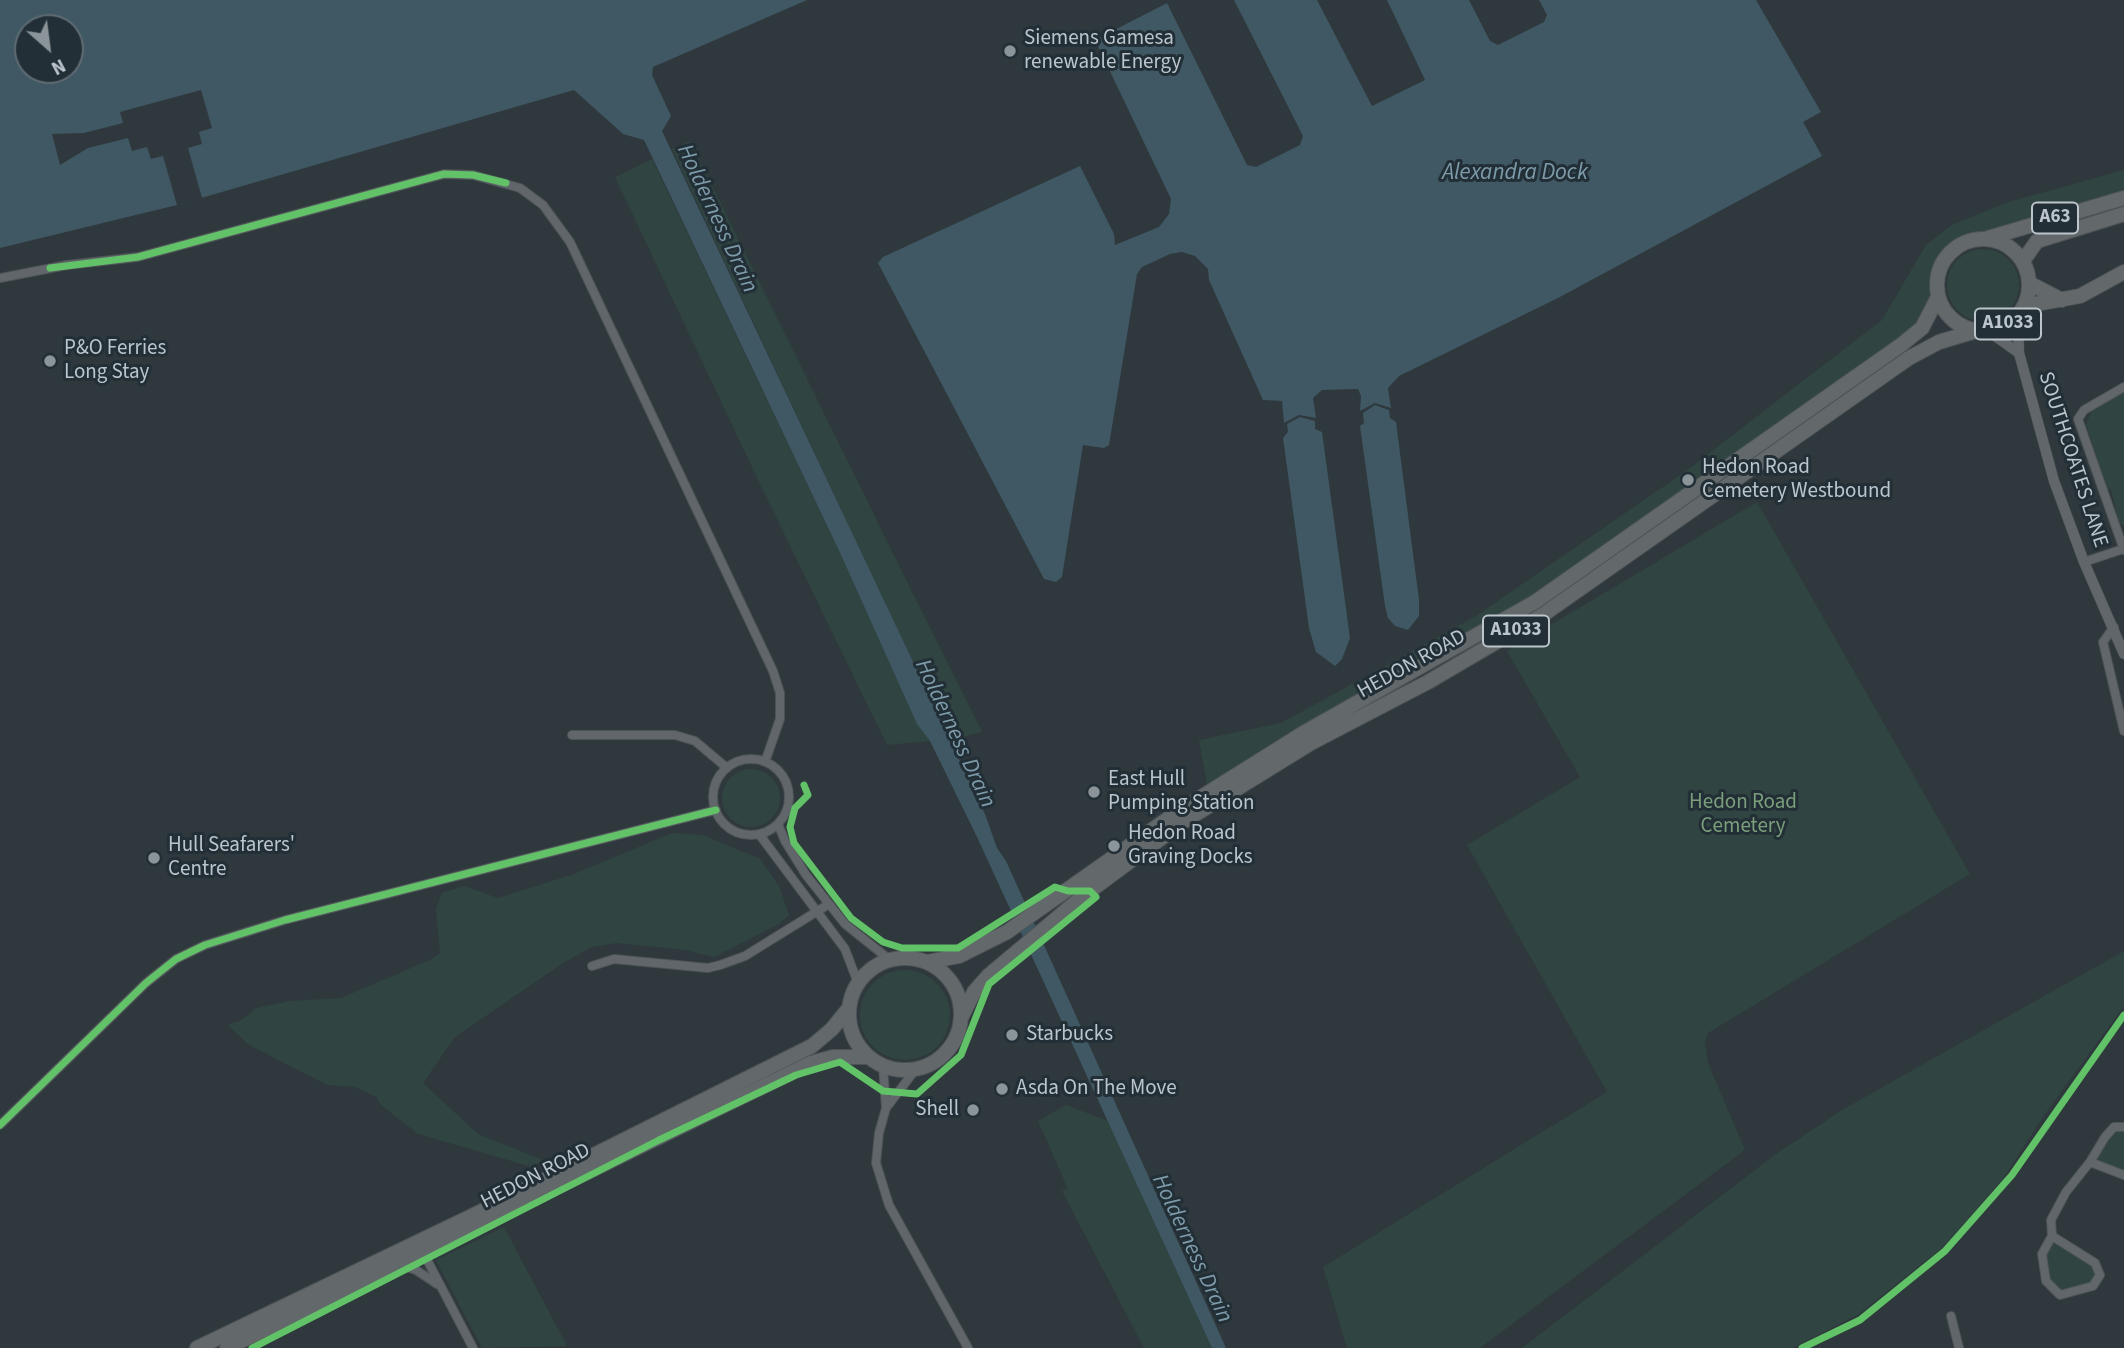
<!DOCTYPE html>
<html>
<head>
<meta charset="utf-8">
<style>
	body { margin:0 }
	#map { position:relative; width:2124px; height:1348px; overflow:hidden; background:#2f383c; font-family:"Source Sans 3",sans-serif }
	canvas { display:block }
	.north { position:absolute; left:14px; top:14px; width:70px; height:70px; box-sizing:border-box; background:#222f36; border:2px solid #5f6b72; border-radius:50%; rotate:152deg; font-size:19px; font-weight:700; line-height:28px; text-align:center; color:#bbc5cb }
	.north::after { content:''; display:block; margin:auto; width:24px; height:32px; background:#8a9499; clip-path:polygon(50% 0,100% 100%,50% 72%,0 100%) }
</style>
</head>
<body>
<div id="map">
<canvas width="2124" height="1348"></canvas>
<div class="north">N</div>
</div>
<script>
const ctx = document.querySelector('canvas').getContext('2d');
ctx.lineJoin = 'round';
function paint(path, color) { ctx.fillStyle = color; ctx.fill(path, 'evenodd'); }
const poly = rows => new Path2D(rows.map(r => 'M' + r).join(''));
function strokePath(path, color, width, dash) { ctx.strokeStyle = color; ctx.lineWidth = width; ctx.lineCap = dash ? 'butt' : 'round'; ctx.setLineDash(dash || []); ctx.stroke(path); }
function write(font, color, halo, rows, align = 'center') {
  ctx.font = font + ' "Source Sans 3",sans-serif'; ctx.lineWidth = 6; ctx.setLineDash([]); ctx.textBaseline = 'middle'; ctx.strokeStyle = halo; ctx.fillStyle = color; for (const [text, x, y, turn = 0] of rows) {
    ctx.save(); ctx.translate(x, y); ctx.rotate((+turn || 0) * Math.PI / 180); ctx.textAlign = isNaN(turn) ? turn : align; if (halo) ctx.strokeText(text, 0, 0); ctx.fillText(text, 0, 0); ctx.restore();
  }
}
const green = poly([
	[690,141,913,594,982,732,951,740,929,697,672,149],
	[652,159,841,555,918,724,930,741,887,745,760,484,615,177],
	[2124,170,2124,193,1957,239,1939,258,1929,277,1930,297,1922,324,1534,599,1300,728,1207,785,1199,740,1281,723,1476,616,1686,471,1882,320,1926,245,1952,225,2008,202],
	'1947 285a36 36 0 1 1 72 0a36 36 0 1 1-72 0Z',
	[2124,392,2124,526,2119,523,2111,489,2107,489,2086,424,2092,409],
	[1757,502,1970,874,1708,1033,1705,1042,1708,1063,1745,1150,1480,1348,1347,1348,1323,1267,1607,1092,1467,845,1580,777,1507,651],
	'722 798a29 29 0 1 1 58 0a29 29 0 1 1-58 0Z',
	[672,833,703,835,760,859,779,886,789,915,779,924,714,957,685,950,617,943,592,947,563,963,455,1037,423,1083,478,1134,543,1160,532,1167,418,1134,381,1105,377,1097,355,1087,328,1085,249,1045,228,1025,242,1020,256,1008,290,1001,341,998,432,959,440,953,436,909,442,893,464,886,498,898,574,874],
	[2124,951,2124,1006,2045,1114,2002,1180,1943,1247,1859,1314,1792,1348,1522,1348,1776,1154,1842,1110],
	'860 1015a45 45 0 1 1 90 0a45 45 0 1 1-90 0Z',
	[1066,1105,1108,1121,1212,1348,1144,1348,1062,1191,1068,1189,1038,1121],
	[2114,1127,2124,1127,2124,1175,2090,1162],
	[504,1227,567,1346,482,1348,436,1260],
	[2052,1236,2095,1263,2100,1275,2093,1286,2060,1295,2052,1290,2042,1254]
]);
const water = poly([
	[0,0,807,0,653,67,652,75,671,116,662,131,985,814,997,848,1006,861,1226,1348,1212,1348,977,837,930,741,917,724,841,555,644,140,623,134,574,90,177,205,0,248],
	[28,28,70,28,70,70,28,70],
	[1234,0,1317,0,1372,106,1425,80,1387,0,1469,0,1490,41,1498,45,1544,22,1547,15,1539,0,1756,0,1821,112,1803,122,1822,156,1558,298,1399,376,1388,388,1391,408,1375,403,1360,411,1361,396,1358,389,1322,390,1313,398,1316,418,1299,415,1284,423,1282,401,1263,400,1209,280,1208,269,1195,256,1182,252,1170,254,1142,267,1137,274,1109,445,1104,448,1083,445,1062,577,1056,582,1044,579,878,263,883,257,1080,166,1114,234,1115,245,1159,227,1169,214,1171,199,1095,40,1167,3,1247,165,1256,167,1300,145,1303,136],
	[1375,405,1389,410,1390,418,1396,422,1419,600,1419,616,1408,630,1395,626,1388,618,1385,606,1360,426,1364,423,1363,413],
	[1300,417,1315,421,1315,429,1322,432,1350,638,1342,659,1335,666,1316,652,1309,628,1283,438,1288,432,1287,424]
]);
const pier = poly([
	[201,90,212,128,199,132,202,144,188,148,202,198,177,205,163,156,151,159,147,147,132,151,128,138,88,148,60,165,52,134,84,133,123,123,120,112]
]);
const minor = poly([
	[0,278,67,265,138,257,444,174,473,175,520,188,543,205,570,242,773,671,780,693,780,719,765,762],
	[2124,387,2084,410,2078,419,2124,550],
	[2084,562,2123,549],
	[2114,627,2103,642,2124,731],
	[572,735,675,735,695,741,727,768],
	'713 797a38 38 0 1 1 76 0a38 38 0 1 1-76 0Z',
	[778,824,785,841,806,875,845,924,890,960],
	[759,834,845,949,858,983],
	[592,966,614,959,708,968,720,965,745,956,829,904],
	[883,1066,886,1108],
	[916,1069,886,1108,879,1133,876,1163,889,1205,968,1348],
	[0,1125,146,983,176,959,205,945,285,920,716,810],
	[2090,1162,2105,1137,2114,1127,2124,1127],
	[2052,1236,2095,1263,2100,1275,2093,1286,2060,1295,2046,1281,2042,1254,2052,1236,2051,1220,2066,1192,2090,1162,2124,1175],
	[424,1254,473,1348],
	[400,1265,416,1270,437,1284],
	[1951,1316,1959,1348]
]);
const tertiary = poly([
	[2018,316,2019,353,2054,481,2084,562,2124,654],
	[1988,331,2019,353]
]);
const trunk = poly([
	[1988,238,2124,198],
	'1937 285a46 46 0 1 1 92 0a46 46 0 1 1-92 0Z',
	[2023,261,2037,241,2124,214],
	[2029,283,2062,300],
	[2025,306,2080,296,2124,272],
	'849 1014a56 56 0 1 1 112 0a56 56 0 1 1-112 0Z',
	[927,962,959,956,1007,932,1179,811,1305,732,1535,602,1901,345,1922,328,1938,297],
	[961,1018,974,992,989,975,1083,896,1183,822,1311,743,1428,682,1544,614,1909,358,1939,342,1976,331],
	[197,1348,474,1215,812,1046,832,1029,849,1008],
	[227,1348,811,1063,833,1057,866,1057]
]);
const cycleway = poly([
	[50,268,138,257,444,174,473,175,506,183],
	[0,1125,146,983,176,959,205,945,285,920,716,810],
	[252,1348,659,1140,796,1075,840,1062,883,1091,917,1094,961,1055,989,984,1096,897,1090,891,1068,891,1055,887,958,948,902,948,883,942,851,918,794,843,790,827,795,808,808,795,804,785],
	[1802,1348,1860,1320,1945,1251,2012,1175,2124,1015]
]);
const markers = [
	[1010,51,7,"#8a9499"],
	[50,361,7,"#8a9499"],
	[1688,480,7,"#8a9499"],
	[1094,792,7,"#8a9499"],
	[1114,846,7,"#8a9499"],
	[154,858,7,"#8a9499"],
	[1012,1035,7,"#8a9499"],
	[1002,1089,7,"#8a9499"],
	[973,1110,7,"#8a9499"]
];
const shields = [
	[2055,218,46],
	[2008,324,66],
	[1516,631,66]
];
const shieldNames = [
	["A63",2055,218],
	["A1033",2008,324],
	["A1033",1516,631]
];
const poiNames = [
	["Siemens Gamesa",1024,39],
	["renewable Energy",1024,63],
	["P&O Ferries",64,349],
	["Long Stay",64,373],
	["Hedon Road",1702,468],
	["Cemetery Westbound",1702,492],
	["East Hull",1108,780],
	["Pumping Station",1108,804],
	["Hedon Road",1128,834],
	["Graving Docks",1128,858],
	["Hull Seafarers'",168,846],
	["Centre",168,870],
	["Starbucks",1026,1035],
	["Asda On The Move",1016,1089],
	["Shell",959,1110,"right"]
];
const streetNames = [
	["SOUTHCOATES LANE",2072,460,72],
	["HEDON ROAD",1412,665,-29],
	["HEDON ROAD",536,1177,-27]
];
const parkNames = [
	["Hedon Road",1743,803],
	["Cemetery",1743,827]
];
const waterNames = [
	["Alexandra Dock",1515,174],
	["Holderness Drain",716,219,65],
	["Holderness Drain",954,734,65],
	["Holderness Drain",1191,1249,65]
];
paint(green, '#304541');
paint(water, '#3f5864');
paint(pier, '#2f383c');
strokePath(minor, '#4d5356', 10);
strokePath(tertiary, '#4d5356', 11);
strokePath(trunk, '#4c5357', 16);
strokePath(minor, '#60666a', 8);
strokePath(tertiary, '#60666a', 10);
strokePath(trunk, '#63686a', 14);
strokePath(cycleway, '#61c268', 7);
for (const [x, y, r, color] of markers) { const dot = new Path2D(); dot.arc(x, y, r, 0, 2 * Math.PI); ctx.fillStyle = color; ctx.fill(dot); strokePath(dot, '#222f36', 2.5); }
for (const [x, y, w] of shields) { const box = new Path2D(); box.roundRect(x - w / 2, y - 15.5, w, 31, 5); ctx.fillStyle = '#222f36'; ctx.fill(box); strokePath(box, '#bbc5cb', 2); }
write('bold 19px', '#bbc5cb', null, shieldNames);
write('21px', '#bbc5cb', '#222f36', poiNames, 'left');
write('21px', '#bbc5cb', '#222f36', streetNames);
write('21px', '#7b9e7b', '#222f36', parkNames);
write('italic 23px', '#7e9baa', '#222f36', waterNames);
</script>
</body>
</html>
